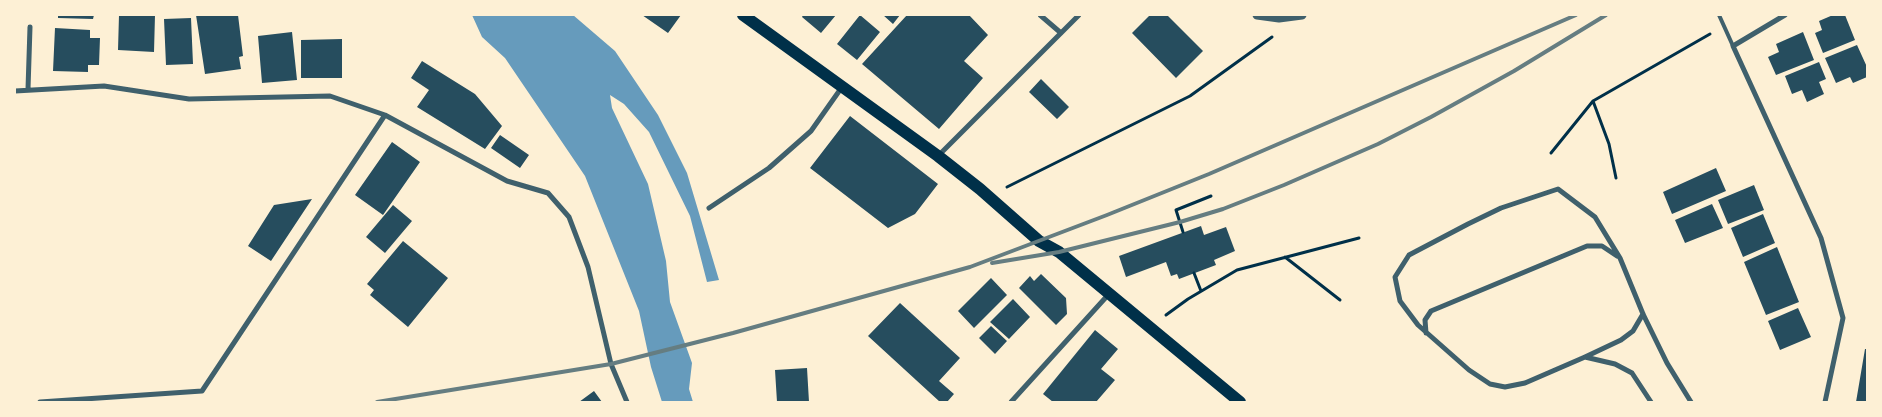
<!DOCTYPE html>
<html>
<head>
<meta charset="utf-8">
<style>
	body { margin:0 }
	#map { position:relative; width:1882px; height:417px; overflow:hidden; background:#fdf0d5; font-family:"Roboto Serif",serif }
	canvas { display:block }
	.frame { position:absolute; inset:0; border:16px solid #fdf0d5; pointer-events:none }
</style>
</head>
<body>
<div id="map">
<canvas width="1882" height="417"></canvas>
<div class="frame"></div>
</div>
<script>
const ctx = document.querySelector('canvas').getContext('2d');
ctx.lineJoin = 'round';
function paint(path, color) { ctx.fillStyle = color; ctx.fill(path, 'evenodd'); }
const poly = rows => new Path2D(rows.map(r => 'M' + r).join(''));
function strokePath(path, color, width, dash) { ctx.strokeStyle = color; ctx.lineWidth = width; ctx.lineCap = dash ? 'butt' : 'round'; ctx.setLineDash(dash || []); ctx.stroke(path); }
const water = poly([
	[472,15,573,15,615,51,658,115,687,173,719,280,707,282,690,216,649,132,624,104,610,95,612,108,648,184,666,261,670,302,692,363,689,389,693,402,662,402,651,367,639,311,585,176,505,58,482,37]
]);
const building = poly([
	[58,15,94,15,93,19,58,18],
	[119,15,155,15,154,52,118,50],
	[196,15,238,15,243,56,239,57,241,69,205,74],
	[642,15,681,15,668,33],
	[803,15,836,15,821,33,802,17],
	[860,15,880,32,857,60,837,44],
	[883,15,900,15,893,24],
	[907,15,969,15,988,35,964,61,983,78,939,129,862,64],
	[1150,15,1167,15,1203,51,1176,78,1132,33],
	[1833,15,1845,15,1855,40,1823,53,1815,33,1822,30,1819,21],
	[191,18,193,64,166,65,164,19],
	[55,28,90,30,90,38,100,38,99,65,88,65,88,72,53,71],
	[292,32,297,80,262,83,258,36],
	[1803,32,1814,60,1776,75,1768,57,1779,52,1776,44],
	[342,39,342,78,301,78,301,40],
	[1857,45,1867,67,1867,77,1853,83,1850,77,1836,83,1825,58],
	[422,61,475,94,502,126,485,149,417,107,429,90,411,78],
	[1819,62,1826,79,1819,82,1824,94,1807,102,1802,90,1792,94,1785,76],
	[1041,79,1069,107,1057,119,1029,92],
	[850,116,938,184,915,214,888,228,810,168],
	[500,135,529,155,520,168,491,148],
	[392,142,420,162,383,215,355,195],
	[1716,168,1726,191,1672,214,1663,192],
	[1754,185,1764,210,1728,224,1718,200],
	[312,199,271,261,248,246,274,205],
	[1712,204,1723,228,1685,243,1675,220],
	[393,205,412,221,385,253,366,237],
	[1763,214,1775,243,1743,257,1731,228],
	[1201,226,1204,235,1226,227,1235,251,1214,260,1216,265,1179,279,1177,274,1171,276,1166,262,1126,277,1119,256],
	[403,241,448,278,408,327,370,295,374,290,367,284],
	[1777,247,1799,302,1766,315,1744,262],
	[1041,274,1066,298,1067,314,1056,325,1019,288,1030,276,1034,281],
	[991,278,1007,295,974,328,958,311],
	[1013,299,1030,317,1009,339,990,322],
	[900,303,960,358,939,381,954,394,947,402,940,402,868,336],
	[1798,308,1811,337,1780,350,1768,321],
	[991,326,1007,341,995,354,979,338],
	[1095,330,1118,349,1101,369,1115,380,1096,402,1053,402,1043,394],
	[1865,349,1867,349,1867,402,1856,402],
	[807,368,809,402,777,402,775,370],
	[594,391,602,402,579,402]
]);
const path = poly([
	[1593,101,1609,144,1616,178],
	[1551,153,1593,101,1710,34],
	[1007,187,1190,96,1272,37],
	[1183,232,1176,210,1211,196],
	[1285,257,1340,300],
	[1194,273,1201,291],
	[1166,315,1188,299,1237,270,1359,238]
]);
const service = poly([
	[1719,15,1733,46]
]);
const minor = poly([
	[1040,15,1061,33],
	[1785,15,1733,46,1821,238,1843,318,1825,402],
	[28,89,30,27],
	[15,91,104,86,189,99,330,96,385,115],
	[938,156,1079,15],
	[709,208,769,168,811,131,842,87],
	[1426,333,1425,320,1431,311,1587,246,1602,246,1617,256],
	[1585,357,1621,340,1633,331,1643,314],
	[40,402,202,391,385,115,507,181,548,193,569,217,588,267,611,364,627,402],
	[1011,402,1108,295],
	[1651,402,1632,373,1615,364,1585,357,1525,383,1505,387,1490,384,1469,370,1418,325,1400,301,1395,277,1409,255,1468,224,1501,208,1558,189,1595,217,1620,258,1643,314,1667,363,1691,402]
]);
const tertiary = poly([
	[1257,15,1279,18,1302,15]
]);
const primary = poly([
	[743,15,938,156,980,189,1039,241,1059,252,1240,402]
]);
const rail = poly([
	[992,263,1059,252,1180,222,1223,209,1284,185,1378,144,1431,117,1514,71,1606,15],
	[377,402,611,364,733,333,970,267,1107,215,1209,174,1576,15]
]);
paint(water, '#669bbc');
paint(building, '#264d5e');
strokePath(path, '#003049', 3);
strokePath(service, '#3f606c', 4);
strokePath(minor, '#3f606c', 5);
strokePath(tertiary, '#3f606c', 9);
strokePath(primary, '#003049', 12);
strokePath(rail, '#657d81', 4);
</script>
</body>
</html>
